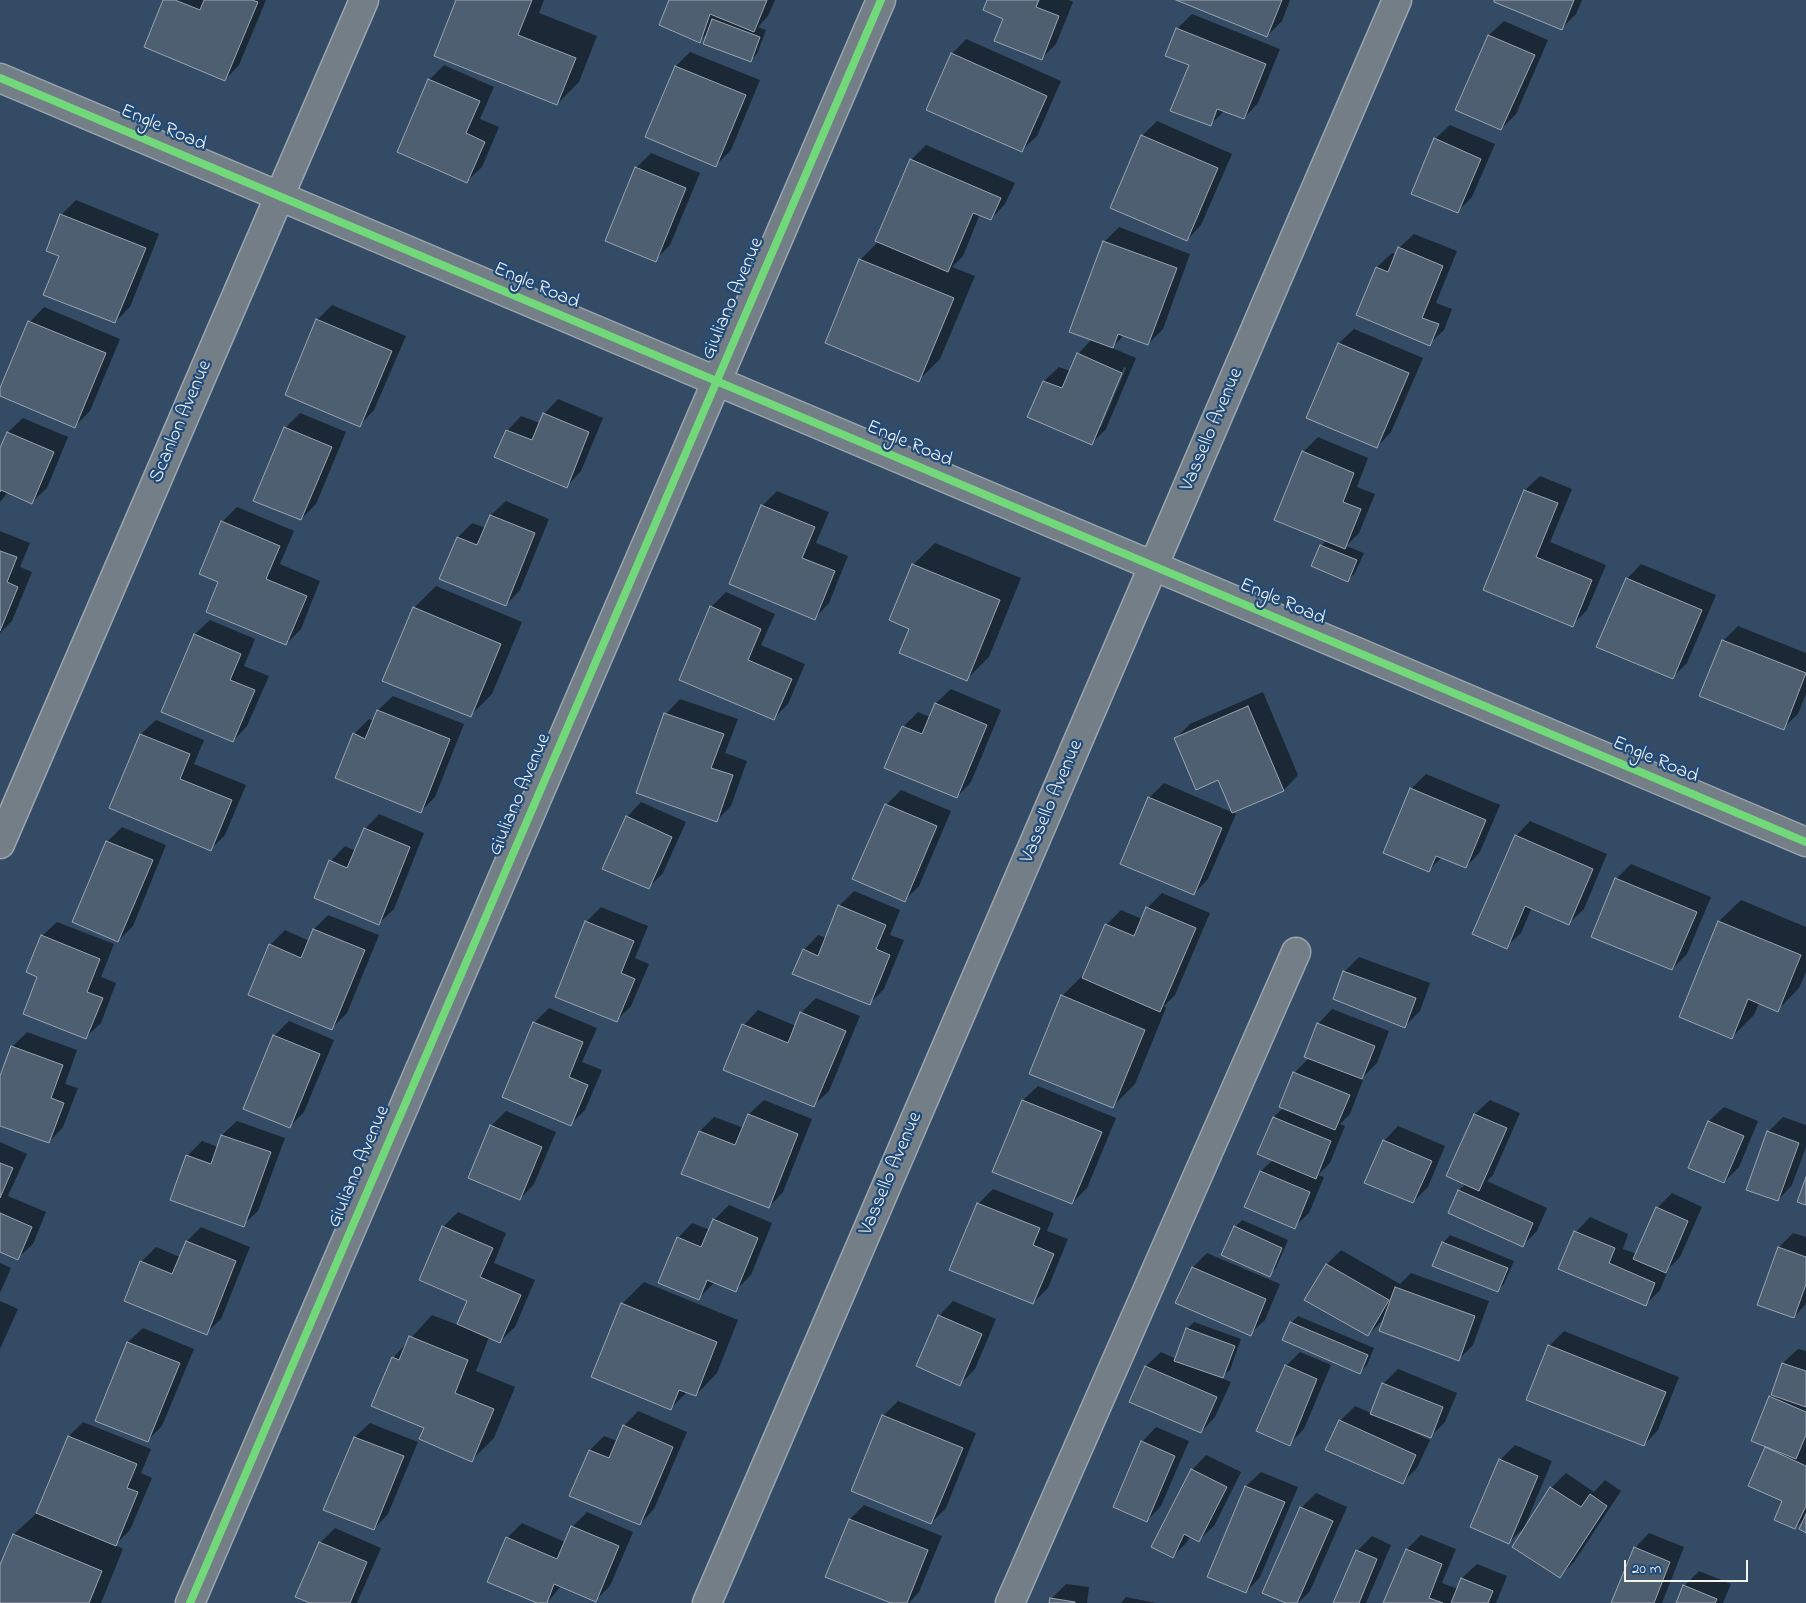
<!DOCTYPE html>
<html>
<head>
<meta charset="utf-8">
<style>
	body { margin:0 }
	#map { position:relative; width:1806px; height:1603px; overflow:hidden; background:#344b65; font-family:"Indie Flower",sans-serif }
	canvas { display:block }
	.scale { position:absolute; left:1624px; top:1560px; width:124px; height:22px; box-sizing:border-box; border:2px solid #f4f1e8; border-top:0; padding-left:6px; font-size:15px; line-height:18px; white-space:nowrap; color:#f4f1e8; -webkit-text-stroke:4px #1f4a7a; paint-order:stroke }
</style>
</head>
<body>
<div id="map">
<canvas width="1806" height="1603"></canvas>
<div class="scale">20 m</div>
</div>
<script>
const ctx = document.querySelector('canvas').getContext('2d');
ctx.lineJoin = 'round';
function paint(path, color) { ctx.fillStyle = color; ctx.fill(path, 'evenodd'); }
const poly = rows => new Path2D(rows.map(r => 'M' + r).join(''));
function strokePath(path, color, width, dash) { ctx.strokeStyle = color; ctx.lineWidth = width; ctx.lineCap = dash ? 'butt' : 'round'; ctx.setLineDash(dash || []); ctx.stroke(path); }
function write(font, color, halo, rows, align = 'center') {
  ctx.font = font + ' "Indie Flower",sans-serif'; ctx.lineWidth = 4.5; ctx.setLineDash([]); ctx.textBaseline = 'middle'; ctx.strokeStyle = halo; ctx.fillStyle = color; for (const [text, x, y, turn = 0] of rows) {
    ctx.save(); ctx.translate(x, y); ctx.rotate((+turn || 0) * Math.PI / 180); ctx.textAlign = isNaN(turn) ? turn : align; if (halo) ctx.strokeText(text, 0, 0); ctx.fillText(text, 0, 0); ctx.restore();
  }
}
const shadow = poly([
	[165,0,266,0,239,65,225,80],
	[458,0,544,0,539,13,597,36,579,82,557,104],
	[670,0,775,0,768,16,758,27,766,30,757,54,750,61,709,32,699,41],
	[988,0,1069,0,1073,2,1056,44,1041,59],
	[1179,0,1290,0,1282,21,1267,36],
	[1496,0,1582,0,1576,14,1562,28],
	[1192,14,1280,49,1258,103,1244,118,1224,111,1210,125,1177,29],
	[1504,21,1548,40,1516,114,1501,129,1457,109,1489,35],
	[966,39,1061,81,1037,136,1022,150,952,54],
	[690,52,760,80,731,150,716,165,676,66],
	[444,65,494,87,480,119,499,127,482,167,467,181,429,80],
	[1157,121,1232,154,1201,225,1187,240,1142,136],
	[1450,125,1495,144,1472,197,1458,211,1435,139],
	[926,145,1015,183,1005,204,991,219,980,214,963,256,952,267,975,276,940,359,918,381,826,343,860,260,879,241,911,160],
	[651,153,700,173,670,245,655,260,636,168],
	[76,200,159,234,130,307,115,322,61,255,61,215],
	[1119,227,1190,254,1163,329,1148,344,1124,335,1112,348,1136,358,1106,429,1092,443,1029,417,1044,381,1059,367,1070,371,1078,354,1092,339,1104,242],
	[1124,367,1126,368,1101,427,1098,427],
	[1414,234,1457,251,1436,303,1452,309,1444,330,1429,344,1357,315,1377,267,1392,253,1396,255,1399,248],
	[332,305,406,336,374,410,360,425,317,320],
	[44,307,120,339,90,411,75,426,0,395,30,322],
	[1354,329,1423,358,1391,432,1377,447,1308,418,1339,343],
	[558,399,603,418,581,471,567,486,507,431,521,416,540,423,544,414],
	[300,413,346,432,316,504,301,519,285,428],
	[23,418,68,437,47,488,32,502,8,492,0,502,0,452,8,432],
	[1318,437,1368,458,1357,487,1375,494,1359,533,1346,546,1364,553,1355,573,1348,580,1321,546,1327,540,1303,452],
	[1540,476,1572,489,1550,542,1606,565,1587,610,1572,625,1485,590,1525,490],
	[777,491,829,512,816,543,848,556,829,603,815,618,762,506],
	[506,501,549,519,520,590,506,605,441,578,458,537,472,523,486,528,491,515],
	[237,507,294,531,280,564,320,581,301,629,286,644,220,582,222,522],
	[0,531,30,543,20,567,32,572,12,621,0,633],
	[935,543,1021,578,989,657,967,679,910,628,913,565],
	[1641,564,1716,595,1687,663,1673,677,1627,579],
	[436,586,522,622,492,694,470,716,414,608],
	[726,592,775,614,761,645,805,664,788,704,773,719,711,607],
	[210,620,255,639,244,666,269,676,247,726,233,741,162,711,195,634],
	[1738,626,1806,653,1806,694,1798,714,1783,728,1723,641],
	[951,689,1001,710,971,782,957,797,903,727,918,712,930,717,936,703],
	[1263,692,1298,775,1284,790,1233,812,1218,778,1175,739,1190,724],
	[393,696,464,724,435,797,420,812,354,734,369,719,374,721,378,710],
	[680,699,738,719,725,753,747,761,731,806,717,820,666,714],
	[156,720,204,740,194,764,246,785,225,835,211,849,111,808,141,734],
	[1426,774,1500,805,1480,852,1466,867,1442,857,1428,871,1411,789],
	[1164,783,1236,814,1208,879,1194,894,1149,798],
	[901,790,951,811,919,886,905,900,854,878,887,804],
	[641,802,686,822,663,873,648,888,627,817],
	[379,814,424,833,394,909,379,923,331,861,345,846,356,851,365,829],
	[1530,821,1607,854,1584,909,1569,923,1532,907,1521,933,1506,947,1516,836],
	[122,827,166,845,133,926,118,941,107,842],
	[1631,864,1711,897,1687,954,1672,969,1616,879],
	[854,891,900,910,890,935,904,940,884,989,869,1004,804,950,818,935,826,938,839,906],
	[1162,893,1210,913,1175,995,1164,1006,1166,1008,1135,1084,1113,1106,1062,996,1084,974,1106,925,1121,910,1142,919,1147,908],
	[1741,900,1806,927,1806,972,1799,988,1778,1010,1759,1003,1754,1015,1732,1037,1719,921],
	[601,907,648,926,635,958,649,964,631,1006,616,1021,586,922],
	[328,915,379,935,347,1013,332,1028,270,945,285,930,309,941,314,929],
	[57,922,114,944,101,977,116,983,101,1023,86,1037,39,977,42,936],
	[1359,957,1430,983,1420,1011,1405,1026,1344,972],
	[816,998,860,1016,829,1091,814,1105,744,1025,758,1010,796,1026,801,1013],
	[549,1008,597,1028,582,1062,602,1070,585,1110,571,1124,534,1023],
	[1332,1009,1389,1031,1377,1063,1361,1079,1363,1080,1350,1114,1340,1124,1345,1126,1330,1163,1318,1175,1324,1177,1309,1213,1294,1227,1261,1171,1273,1160,1258,1154,1274,1117,1284,1107,1294,1073,1309,1058,1318,1024],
	[289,1021,334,1040,304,1112,289,1127,274,1036],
	[27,1032,77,1050,65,1084,78,1088,63,1127,49,1142,0,1125,0,1080,12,1047],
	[1038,1086,1116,1118,1087,1188,1072,1203,1023,1100],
	[764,1100,812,1119,783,1192,769,1207,700,1131,714,1117,744,1128,749,1114],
	[1490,1100,1520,1113,1493,1175,1487,1181,1547,1208,1537,1231,1523,1245,1449,1213,1459,1190,1466,1184,1447,1176,1475,1114],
	[1724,1107,1758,1121,1739,1167,1724,1182,1689,1167,1709,1121],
	[506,1111,556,1132,534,1184,520,1199,491,1126],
	[1783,1117,1806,1125,1806,1147,1792,1185,1778,1200,1768,1132],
	[237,1121,285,1138,258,1211,243,1225,187,1156,202,1141,218,1147,222,1135],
	[1398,1126,1445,1146,1428,1187,1413,1202,1384,1141],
	[0,1142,27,1154,8,1196,46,1212,33,1244,18,1258,0,1251],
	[993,1189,1054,1213,1047,1231,1068,1239,1048,1288,1033,1303,978,1204],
	[1672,1193,1702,1207,1680,1257,1669,1268,1660,1290,1646,1304,1576,1232,1590,1217,1628,1234,1623,1249,1637,1254,1657,1208],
	[729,1205,772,1223,751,1275,736,1290,715,1282,699,1298,678,1238,692,1223,710,1230,714,1220],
	[458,1212,506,1233,494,1263,535,1280,515,1327,500,1341,489,1337,476,1371,515,1387,494,1438,472,1460,425,1427,393,1358,432,1315,458,1325,468,1300,443,1227],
	[1242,1220,1288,1240,1276,1268,1269,1275,1235,1227],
	[201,1227,250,1247,221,1319,206,1333,141,1262,156,1247,180,1257,187,1241],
	[1793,1233,1806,1237,1806,1304,1794,1317,1779,1247],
	[1450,1235,1514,1261,1504,1284,1497,1291,1443,1243],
	[1341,1250,1400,1284,1411,1273,1489,1301,1473,1345,1459,1359,1385,1318,1368,1335,1327,1264],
	[1207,1253,1280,1284,1265,1320,1250,1334,1193,1267],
	[0,1263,11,1268,0,1293],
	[644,1282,738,1320,717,1373,696,1395,687,1392,671,1408,622,1304],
	[0,1301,18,1309,0,1349],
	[953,1301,996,1319,975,1369,960,1384,939,1316],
	[1298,1316,1374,1348,1367,1365,1360,1372,1291,1323],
	[1194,1322,1241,1339,1230,1370,1221,1378,1231,1382,1215,1417,1201,1432,1146,1366,1161,1352,1176,1359,1187,1329],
	[143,1328,194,1349,162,1426,147,1441,97,1420,128,1342],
	[1564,1331,1679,1377,1658,1430,1644,1445,1549,1346],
	[1798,1349,1806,1351,1806,1531,1806,1518,1795,1528,1766,1448,1770,1397,1783,1363],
	[1300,1352,1331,1365,1304,1429,1289,1444,1286,1366],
	[1398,1369,1457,1393,1445,1422,1430,1437,1409,1428,1408,1430,1430,1440,1417,1468,1402,1483,1340,1421,1355,1406,1371,1413,1383,1384],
	[898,1401,976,1433,946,1508,931,1523,883,1416],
	[638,1411,687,1432,654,1509,640,1524,590,1450,604,1436,617,1441,624,1426],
	[83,1422,151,1449,141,1473,152,1478,130,1530,115,1545,123,1549,101,1603,0,1603,0,1568,14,1534,37,1513,69,1436],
	[370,1423,418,1442,388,1514,374,1529,325,1510,355,1437],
	[1156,1427,1189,1441,1161,1506,1147,1521,1142,1442],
	[1515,1445,1552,1461,1524,1528,1509,1542,1500,1460],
	[1206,1455,1241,1472,1214,1526,1199,1540,1190,1536,1187,1542,1172,1557,1192,1470],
	[1261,1472,1298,1487,1260,1577,1246,1592,1209,1576,1246,1486],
	[1566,1473,1594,1492,1605,1480,1621,1491,1574,1562,1559,1577,1551,1488],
	[1316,1493,1347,1507,1310,1591,1298,1603,1290,1603,1264,1592,1301,1508],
	[864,1505,942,1536,919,1592,909,1603,894,1603,850,1519],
	[587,1512,633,1532,610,1586,595,1601,561,1586,547,1603,540,1603,507,1538,522,1523,565,1542,572,1527],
	[335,1528,381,1548,357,1603,313,1603,320,1543],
	[1649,1533,1684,1547,1662,1603,1613,1603,1635,1548],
	[1421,1535,1456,1549,1442,1583,1458,1589,1462,1578,1477,1564,1507,1576,1496,1603,1385,1603,1407,1549],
	[1372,1536,1391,1545,1366,1603,1334,1603,1357,1551],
	[1699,1571,1731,1584,1723,1603,1677,1603,1684,1586],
	[1066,1584,1089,1587,1087,1603,1050,1603,1051,1599],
	[1126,1597,1156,1603,1121,1603]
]);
const building = poly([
	[163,0,175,0,200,10,204,0,252,0,258,2,225,81,144,47,163,0],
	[456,0,532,0,518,35,576,58,557,105,434,56,456,0],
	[669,0,767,0,754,32,710,14,700,43,659,25,669,0],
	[987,0,1039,0,1036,7,1059,16,1042,60,994,41,1003,19,983,10,987,0],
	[1176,0,1282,0,1267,37,1176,0],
	[1494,0,1574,0,1562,30,1494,2,1494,0],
	[712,19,760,37,751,62,703,44,712,19],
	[1176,28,1266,64,1244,119,1217,109,1211,126,1170,111,1189,65,1165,56,1176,28],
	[1488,35,1535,55,1501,130,1455,110,1488,35],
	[951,53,1047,96,1022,152,926,110,951,53],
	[675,66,746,95,716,167,645,137,675,66],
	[428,79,480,101,466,133,485,142,467,183,397,152,428,79],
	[1141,135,1218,168,1187,241,1110,208,1141,135],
	[1434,138,1481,159,1458,213,1411,194,1434,138],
	[910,159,1001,198,991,220,973,213,948,272,875,241,910,159],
	[635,167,686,188,656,262,605,241,635,167],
	[60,214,146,248,115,323,43,295,59,256,46,251,60,214],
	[1103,241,1177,268,1148,345,1118,334,1113,348,1069,332,1103,241],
	[1398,247,1443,266,1422,318,1439,324,1430,346,1356,315,1376,267,1388,272,1398,247],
	[859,259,954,298,919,382,825,343,859,259],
	[316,319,392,351,360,427,285,395,316,319],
	[28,321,106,353,75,428,0,396,0,388,28,321],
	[1338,343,1409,373,1377,448,1306,418,1338,343],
	[1077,353,1122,373,1092,445,1027,417,1043,381,1062,388,1077,353],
	[543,413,589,432,567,488,494,457,506,430,532,440,543,413],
	[284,427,332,447,301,520,253,501,284,427],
	[7,432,54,452,32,504,1,490,0,492,0,448,7,432],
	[1302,451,1354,473,1343,502,1361,509,1345,549,1274,520,1302,451],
	[1524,490,1558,503,1536,557,1592,580,1573,627,1483,590,1524,490],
	[761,505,815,527,802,558,835,571,815,620,729,584,761,505],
	[490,515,535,533,506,606,439,579,457,537,477,545,490,515],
	[221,521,280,546,266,579,307,596,286,645,206,612,218,582,199,574,221,521],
	[1320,545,1357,560,1348,582,1311,566,1320,545],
	[0,551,17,557,7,582,18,587,0,631,0,551],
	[912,564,1000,600,967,681,899,653,909,629,889,620,912,564],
	[1626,578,1702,610,1673,679,1596,647,1626,578],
	[710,606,761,629,748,660,792,679,774,720,679,680,710,606],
	[413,607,501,644,471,717,382,681,413,607],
	[194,634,241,654,230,680,255,690,233,742,161,712,194,634],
	[1722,640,1806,673,1784,730,1699,696,1722,640],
	[935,703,987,725,957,798,884,768,902,726,922,734,935,703],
	[1248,706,1284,791,1232,813,1218,780,1196,790,1174,738,1248,706],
	[377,710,450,739,421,813,335,778,353,733,365,739,377,710],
	[664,713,724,734,711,768,733,775,717,822,636,793,664,713],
	[140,734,190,754,180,779,232,800,211,851,109,808,140,734],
	[1410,788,1486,820,1466,868,1436,856,1429,872,1383,853,1410,788],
	[1148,797,1222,828,1194,895,1120,864,1148,797],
	[885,804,937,826,905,902,852,879,885,804],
	[626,816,672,837,649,889,602,869,626,816],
	[364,828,410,847,379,925,314,898,329,860,347,868,364,828],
	[1515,835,1593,869,1569,925,1525,906,1507,949,1472,934,1515,835],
	[106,841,153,860,118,942,72,922,106,841],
	[1615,878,1697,912,1672,970,1591,937,1615,878],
	[838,905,886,925,876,949,890,955,870,1005,792,974,803,949,818,956,838,905],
	[1146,907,1196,928,1160,1012,1082,978,1105,924,1134,936,1146,907],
	[585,921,634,941,621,973,635,979,617,1022,555,997,585,921],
	[1718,921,1801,955,1778,1012,1748,999,1732,1039,1679,1017,1718,921],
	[313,929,365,950,332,1030,248,995,269,944,301,958,313,929],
	[41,935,100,959,87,992,103,998,86,1039,23,1014,37,977,26,972,41,935],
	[1343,971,1416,998,1405,1028,1333,999,1343,971],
	[1061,995,1145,1030,1113,1108,1029,1074,1061,995],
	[800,1012,846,1031,814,1107,723,1070,742,1024,788,1043,800,1012],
	[533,1022,583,1042,569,1077,588,1085,571,1126,502,1097,533,1022],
	[1317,1023,1375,1046,1362,1079,1304,1057,1317,1023],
	[273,1035,320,1054,290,1128,243,1109,273,1035],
	[11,1046,63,1065,51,1098,64,1103,49,1143,0,1126,0,1076,11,1046],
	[1293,1072,1350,1095,1335,1130,1279,1107,1293,1072],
	[1022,1100,1102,1132,1072,1204,992,1172,1022,1100],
	[748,1114,798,1134,769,1208,681,1174,699,1131,735,1145,748,1114],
	[1474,1114,1507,1128,1479,1191,1446,1176,1474,1114],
	[1273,1117,1331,1141,1316,1179,1257,1154,1273,1117],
	[1708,1121,1744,1136,1724,1183,1688,1168,1708,1121],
	[490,1125,542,1147,520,1200,468,1178,490,1125],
	[1767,1131,1799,1143,1778,1201,1746,1190,1767,1131],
	[221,1135,271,1152,244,1227,170,1200,186,1155,211,1164,221,1135],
	[1383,1140,1432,1161,1413,1203,1364,1183,1383,1140],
	[0,1163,13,1168,0,1198,0,1163],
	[1260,1171,1310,1192,1295,1229,1244,1207,1260,1171],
	[1806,1177,1806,1205,1797,1202,1806,1177],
	[1458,1190,1533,1223,1523,1247,1448,1213,1458,1190],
	[977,1203,1040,1228,1033,1245,1054,1254,1033,1304,949,1270,977,1203],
	[1656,1207,1688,1221,1666,1273,1633,1259,1656,1207],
	[0,1213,32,1227,18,1260,0,1252,0,1213],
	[713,1219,758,1238,736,1292,707,1280,699,1300,658,1283,677,1237,701,1247,713,1219],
	[442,1226,493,1248,480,1277,521,1295,500,1343,457,1324,467,1301,419,1280,442,1226],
	[1234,1226,1282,1248,1270,1277,1221,1255,1234,1226],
	[1574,1231,1615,1248,1609,1263,1655,1283,1646,1306,1558,1269,1574,1231],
	[186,1241,236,1261,207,1335,124,1301,140,1261,172,1274,186,1241],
	[1442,1242,1508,1268,1498,1292,1432,1266,1442,1242],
	[1778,1247,1806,1257,1806,1284,1794,1318,1757,1305,1778,1247],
	[1326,1264,1389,1300,1368,1336,1304,1300,1326,1264],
	[1192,1267,1266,1299,1251,1336,1175,1303,1192,1267],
	[1395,1287,1475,1316,1459,1361,1379,1331,1395,1287],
	[621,1303,717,1342,696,1396,679,1390,671,1410,591,1377,621,1303],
	[938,1315,982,1334,960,1386,916,1366,938,1315],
	[1290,1322,1368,1355,1360,1374,1282,1340,1290,1322],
	[1186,1328,1235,1346,1223,1378,1174,1361,1186,1328],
	[409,1336,468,1360,455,1393,494,1409,472,1462,419,1439,424,1428,371,1406,392,1357,399,1360,409,1336],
	[127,1342,180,1363,148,1442,95,1421,127,1342],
	[1548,1345,1666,1392,1644,1446,1526,1400,1548,1345],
	[1782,1363,1806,1371,1806,1407,1771,1395,1782,1363],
	[1285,1365,1317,1379,1290,1446,1256,1431,1285,1365],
	[1145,1366,1217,1397,1201,1433,1129,1402,1145,1366],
	[1382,1383,1443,1407,1431,1438,1370,1414,1382,1383],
	[1769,1396,1806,1412,1806,1435,1796,1459,1751,1441,1769,1396],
	[882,1415,963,1448,931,1524,851,1491,882,1415],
	[1339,1420,1416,1455,1403,1484,1325,1450,1339,1420],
	[623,1425,673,1447,640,1525,569,1496,589,1450,609,1458,623,1425],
	[68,1436,137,1464,127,1488,138,1492,116,1546,36,1513,68,1436],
	[354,1437,404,1456,374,1530,323,1510,354,1437],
	[1141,1441,1175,1456,1147,1522,1113,1507,1141,1441],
	[1765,1447,1806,1466,1806,1506,1795,1529,1774,1520,1782,1501,1748,1486,1765,1447],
	[1499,1459,1538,1476,1509,1544,1470,1527,1499,1459],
	[1191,1469,1227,1487,1199,1542,1184,1534,1173,1558,1151,1547,1191,1469],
	[1245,1486,1285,1502,1246,1593,1207,1577,1245,1486],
	[1550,1487,1581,1507,1590,1494,1607,1506,1560,1578,1512,1547,1550,1487],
	[1300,1507,1333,1521,1297,1603,1286,1603,1262,1593,1300,1507],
	[1806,1514,1806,1533,1799,1529,1806,1514],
	[849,1519,928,1550,907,1603,891,1603,825,1577,849,1519],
	[571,1526,619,1546,596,1602,554,1584,547,1603,537,1603,487,1582,506,1537,557,1559,571,1526],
	[13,1534,102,1571,89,1603,0,1603,0,1565,13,1534],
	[319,1542,367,1562,350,1603,310,1603,295,1597,319,1542],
	[1634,1547,1670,1562,1654,1603,1611,1603,1634,1547],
	[1406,1549,1442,1564,1429,1598,1443,1603,1383,1603,1406,1549],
	[1356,1550,1377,1559,1359,1603,1333,1603,1356,1550],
	[1461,1578,1493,1591,1488,1603,1451,1603,1461,1578],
	[1683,1585,1717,1599,1715,1603,1676,1603,1683,1585],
	[1050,1598,1075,1602,1075,1603,1049,1603,1050,1598]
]);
const minor = poly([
	[0,78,1806,842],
	[0,844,364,0],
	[190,1603,881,0],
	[707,1603,1397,0],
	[1010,1603,1296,952]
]);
const cycleway = poly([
	[0,78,1806,842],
	[190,1603,881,0]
]);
const streetNames = [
	["Engle Road",163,129,23],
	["Engle Road",536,287,23],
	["Giuliano Avenue",734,299,-67],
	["Scanlon Avenue",182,422,-67],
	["Vassello Avenue",1213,430,-67],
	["Engle Road",909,445,23],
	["Engle Road",1282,603,23],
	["Engle Road",1655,761,23],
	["Giuliano Avenue",521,795,-67],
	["Vassello Avenue",1053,802,-67],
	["Giuliano Avenue",360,1167,-67],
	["Vassello Avenue",892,1174,-67]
];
paint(shadow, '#0007');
paint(building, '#4e5f72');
strokePath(building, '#9ba5af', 1);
strokePath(minor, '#9ba5af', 31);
strokePath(minor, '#737e87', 28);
strokePath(cycleway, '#71d979', 8);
write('20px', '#f4f1e8', '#1f4a7a', streetNames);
</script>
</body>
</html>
